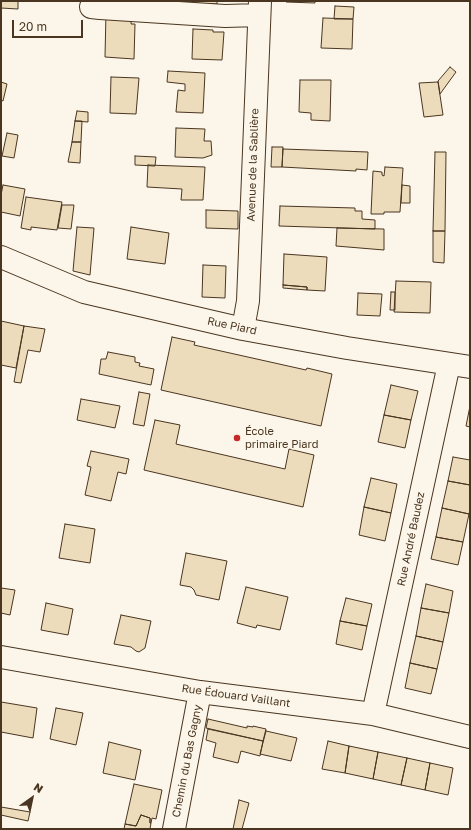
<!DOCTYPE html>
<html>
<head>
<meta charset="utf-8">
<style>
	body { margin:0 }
	#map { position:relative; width:471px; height:830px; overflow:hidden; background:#fbf6e9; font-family:"Golos Text",sans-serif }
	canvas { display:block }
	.frame { position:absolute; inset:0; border:2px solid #4a3520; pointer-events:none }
	.north { position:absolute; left:12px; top:778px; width:40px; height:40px; -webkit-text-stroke:3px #fbf6e9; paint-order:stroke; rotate:33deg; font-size:11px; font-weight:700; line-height:16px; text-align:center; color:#4a3520 }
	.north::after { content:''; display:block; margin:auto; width:14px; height:18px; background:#4a3520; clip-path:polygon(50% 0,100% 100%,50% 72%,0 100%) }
	.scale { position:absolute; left:12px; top:20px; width:71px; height:18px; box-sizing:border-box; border:2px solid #4a3520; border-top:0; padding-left:5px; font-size:12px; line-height:14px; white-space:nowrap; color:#4a3520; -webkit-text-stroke:3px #fbf6e9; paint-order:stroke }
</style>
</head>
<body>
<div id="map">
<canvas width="471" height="830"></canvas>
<div class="frame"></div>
<div class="north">N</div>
<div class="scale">20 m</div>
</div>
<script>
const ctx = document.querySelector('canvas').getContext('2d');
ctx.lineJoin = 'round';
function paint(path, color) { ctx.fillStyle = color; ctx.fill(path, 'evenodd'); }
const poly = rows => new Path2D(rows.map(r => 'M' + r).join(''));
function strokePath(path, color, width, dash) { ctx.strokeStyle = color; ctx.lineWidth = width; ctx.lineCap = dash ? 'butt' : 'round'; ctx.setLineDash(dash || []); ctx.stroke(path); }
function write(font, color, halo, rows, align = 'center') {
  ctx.font = font + ' "Golos Text",sans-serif'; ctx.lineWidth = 3; ctx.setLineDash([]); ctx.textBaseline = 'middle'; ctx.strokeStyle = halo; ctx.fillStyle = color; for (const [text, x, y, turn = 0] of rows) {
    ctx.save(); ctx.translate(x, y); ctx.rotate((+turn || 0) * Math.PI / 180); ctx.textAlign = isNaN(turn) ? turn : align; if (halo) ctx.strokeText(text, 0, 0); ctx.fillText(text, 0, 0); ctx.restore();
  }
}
const building = poly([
	[1,1,18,1,18,9,1,8,1,1],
	[190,1,217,1,217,4,190,3,190,1],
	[286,1,315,1,315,3,286,2,286,1],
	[335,6,354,7,353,19,334,19,335,6],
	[106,12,132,13,131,24,135,24,134,59,105,57,106,12],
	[323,18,353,19,352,49,321,48,323,18],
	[193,29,213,30,213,32,224,32,222,60,192,59,193,29],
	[450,67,456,72,440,94,438,81,450,67],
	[168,71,205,73,203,113,176,112,178,90,185,91,185,84,167,82,168,71],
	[111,77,139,78,136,114,110,113,111,77],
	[300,80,331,80,330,121,311,120,311,113,299,112,300,80],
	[1,82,7,84,3,101,1,100,1,82],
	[438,82,443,115,424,117,419,83,438,82],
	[77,111,88,112,88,122,75,121,77,111],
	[75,121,82,121,81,142,72,142,75,121],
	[176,128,205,129,204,141,211,141,212,155,203,158,175,157,176,128],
	[7,133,18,135,14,158,2,156,7,133],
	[72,142,81,142,80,163,68,162,72,142],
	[272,147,283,147,282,167,271,167,272,147],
	[283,149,368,152,367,170,356,169,356,171,282,167,283,149],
	[435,152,446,152,445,231,433,231,435,152],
	[135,156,156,157,155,166,135,165,135,156],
	[148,165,205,167,203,200,181,200,182,189,147,187,148,165],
	[385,167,403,168,400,212,384,212,384,214,371,214,373,171,382,172,382,175,384,176,385,167],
	[3,185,25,189,20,216,1,212,1,195,3,185],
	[402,185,410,186,410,203,401,203,402,185],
	[26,197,62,202,57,230,31,227,31,230,21,228,26,197],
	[62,205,74,205,71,229,58,228,62,205],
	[280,206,355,208,355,211,362,211,362,219,375,220,375,229,279,226,280,206],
	[206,210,238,211,238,229,206,228,206,210],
	[77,227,94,228,90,275,73,271,77,227],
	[131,227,169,233,165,264,127,259,131,227],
	[337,228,384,229,384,250,336,246,337,228],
	[433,231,445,231,444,263,433,262,433,231],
	[284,254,327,257,325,291,307,290,307,287,283,285,284,254],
	[203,265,226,266,225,298,202,297,203,265],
	[396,281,431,282,430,313,394,312,396,281],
	[283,285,307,287,307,290,283,288,283,285],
	[391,292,395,292,395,310,390,310,391,292],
	[358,293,382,294,380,316,357,315,358,293],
	[1,321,24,326,16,368,1,365,1,321],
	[24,326,45,329,40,352,28,350,21,383,14,382,24,326],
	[172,337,195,342,194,345,306,370,307,368,332,374,321,426,161,390,172,337],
	[108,352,135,357,135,362,140,363,139,366,154,369,151,385,99,374,101,359,106,359,108,352],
	[391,385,418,391,411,420,384,415,391,385],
	[139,392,150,394,144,426,133,424,139,392],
	[81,399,120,406,115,428,77,420,81,399],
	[470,406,470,427,466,426,470,406],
	[384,415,411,420,405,448,378,442,384,415],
	[155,420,180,425,176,444,285,469,289,449,314,455,303,507,144,470,155,420],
	[91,451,129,459,126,474,118,472,111,501,85,495,91,467,87,466,91,451],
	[453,457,470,460,470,485,448,481,453,457],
	[371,478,397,484,391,513,364,507,371,478],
	[448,481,470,485,470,510,469,514,442,508,448,481],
	[364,507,391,513,385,541,359,535,364,507],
	[442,508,469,514,463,542,436,537,442,508],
	[65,524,95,529,90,563,59,558,65,524],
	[436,537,463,542,458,565,431,559,436,537],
	[186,553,227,561,219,600,196,595,194,590,191,587,180,585,186,553],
	[426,584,453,591,449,613,421,608,426,584],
	[246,587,288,597,280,630,257,625,256,628,237,623,246,587],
	[1,588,15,590,10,615,1,613,1,588],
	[346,598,372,604,367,626,340,621,346,598],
	[46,603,73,609,68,635,41,630,46,603],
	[421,608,449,613,443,642,416,636,421,608],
	[121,615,151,621,145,648,139,652,136,651,131,647,114,644,121,615],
	[340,621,367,626,362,650,336,644,340,621],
	[416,636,443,642,437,669,410,663,416,636],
	[410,663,437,669,431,694,405,688,410,663],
	[1,702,37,708,33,738,1,732,1,702],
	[56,708,83,713,76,745,50,739,56,708],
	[208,719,247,728,247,726,253,727,253,726,266,729,263,741,206,728,208,719],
	[208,729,263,741,260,756,241,751,238,763,213,757,216,743,206,740,208,729],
	[266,731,297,738,291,761,260,754,266,731],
	[328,741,349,746,345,773,322,769,328,741],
	[109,742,141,750,135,780,103,773,109,742],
	[349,746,378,752,373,779,345,773,349,746],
	[378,752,407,758,401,785,373,779,378,752],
	[407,758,430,763,425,790,401,785,407,758],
	[430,763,453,768,448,795,425,790,430,763],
	[134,784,162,790,156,819,152,818,151,823,150,823,150,818,141,815,136,826,125,824,134,784],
	[239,800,249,803,242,829,233,829,239,800],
	[1,807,30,812,28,821,1,815,1,807],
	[141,815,150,818,150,823,151,823,150,829,124,829,125,824,136,826,141,815]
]);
const minor = poly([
	[91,7,100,8,225,16,259,15],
	[1,257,84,292,243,329,347,348,470,367],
	[243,329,248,301,260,1],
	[1,657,200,692,373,714,470,737],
	[373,714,449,364],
	[174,829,200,692]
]);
const markers = [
	[237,438,4,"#c62828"]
];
const streetNames = [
	["Avenue de la Sablière",253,165,-88],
	["Rue Piard",232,326,12],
	["Rue André Baudez",411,539,-78],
	["Rue Édouard Vaillant",236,696,8],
	["Chemin du Bas Gagny",187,761,-79]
];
const poiNames = [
	["École",245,432],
	["primaire Piard",245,445]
];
paint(building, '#ecdcbc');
strokePath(building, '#4a3520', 1);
strokePath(minor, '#4a3520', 24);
strokePath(minor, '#fbf6e9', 22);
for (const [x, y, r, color] of markers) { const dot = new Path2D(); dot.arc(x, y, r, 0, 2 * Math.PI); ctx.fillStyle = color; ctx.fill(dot); strokePath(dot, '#fbf6e9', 1.5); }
write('11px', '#4a3520', '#fbf6e9', streetNames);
write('11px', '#4a3520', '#fbf6e9', poiNames, 'left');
</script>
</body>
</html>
